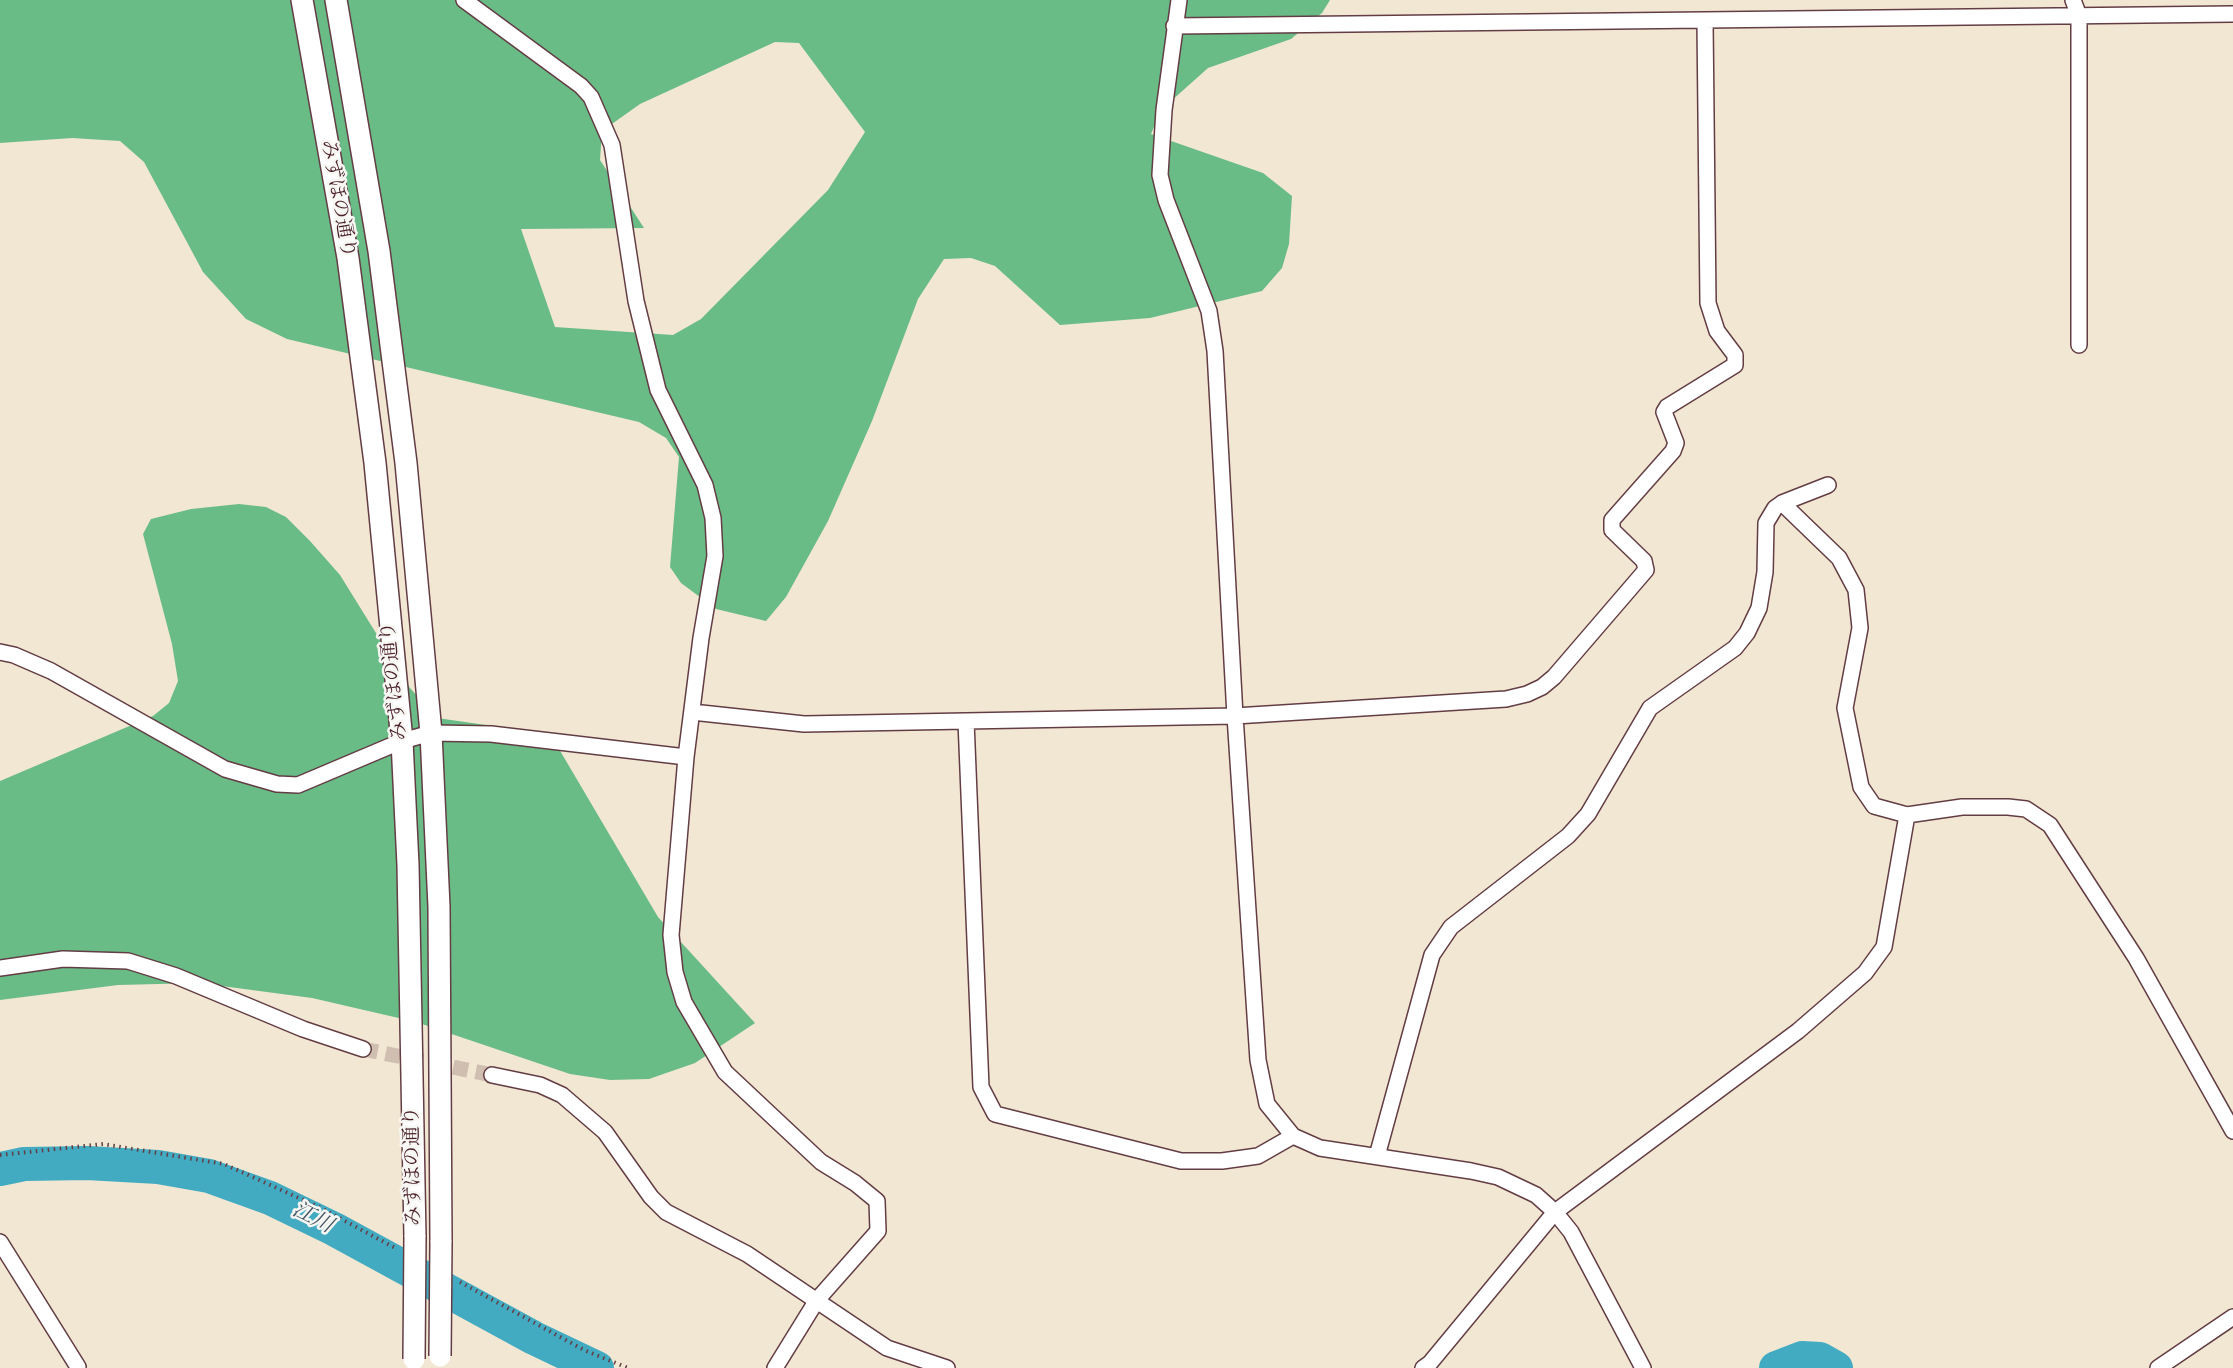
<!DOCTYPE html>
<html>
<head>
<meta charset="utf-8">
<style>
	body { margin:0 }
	canvas { display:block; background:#f2e7d2 }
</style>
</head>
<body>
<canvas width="2233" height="1368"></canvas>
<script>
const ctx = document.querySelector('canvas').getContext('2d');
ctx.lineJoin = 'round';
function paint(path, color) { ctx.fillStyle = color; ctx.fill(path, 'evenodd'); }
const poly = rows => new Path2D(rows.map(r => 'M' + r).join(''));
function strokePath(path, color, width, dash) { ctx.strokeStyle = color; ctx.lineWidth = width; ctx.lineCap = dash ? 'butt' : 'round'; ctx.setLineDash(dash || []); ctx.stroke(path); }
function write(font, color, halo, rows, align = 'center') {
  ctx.font = font + ' "IM FELL Double Pica","Noto Serif JP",serif'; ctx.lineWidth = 5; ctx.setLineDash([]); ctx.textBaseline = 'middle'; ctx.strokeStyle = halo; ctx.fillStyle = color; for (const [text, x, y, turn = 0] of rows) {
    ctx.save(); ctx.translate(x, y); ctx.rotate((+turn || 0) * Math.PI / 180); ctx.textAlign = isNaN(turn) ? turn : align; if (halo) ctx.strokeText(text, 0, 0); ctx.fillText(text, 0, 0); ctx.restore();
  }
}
const forest = poly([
	[0,0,1330,0,1322,13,1291,39,1208,68,1161,110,1151,134,1263,173,1292,196,1289,244,1282,268,1262,291,1150,318,1060,325,995,266,971,258,944,259,918,299,872,421,828,521,786,597,766,621,716,609,681,583,670,567,679,457,666,438,639,422,287,339,246,319,203,272,144,162,120,141,72,138,0,143],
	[775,42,799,43,865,132,828,190,701,319,673,335,555,327,521,229,644,228,600,160,602,131,640,104],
	[239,504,266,507,286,517,310,541,340,575,410,688,437,718,542,733,559,749,658,917,755,1023,695,1063,649,1079,610,1080,570,1074,416,1022,312,998,199,983,118,985,0,1000,0,781,153,716,169,703,178,681,172,644,143,534,151,519,191,509]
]);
const river = poly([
	[0,1169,24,1164,87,1163,158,1167,209,1176,270,1198,334,1229,534,1338,597,1368],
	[1776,1368,1802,1358,1820,1359,1836,1368]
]);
const streetTunnel = poly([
	[363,1049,492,1075]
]);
const path = poly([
	[0,1155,103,1144,224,1164,321,1208,397,1249],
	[460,1282,584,1350,628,1368]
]);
const street = poly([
	[464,0,581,86,591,97,612,145,636,301,658,390,705,485,713,518,715,556,701,638,686,757,671,935,675,972,684,1002,725,1072,821,1162,855,1183,877,1201,878,1231,817,1300,775,1368],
	[1179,0,1164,110,1160,175,1166,200,1209,311,1215,351,1235,716,1258,1060,1267,1104,1293,1136,1320,1148,1471,1171,1498,1177,1536,1195,1555,1212,1571,1232,1643,1368],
	[2073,0,2079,16,2079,345],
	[1174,26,2233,14],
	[1782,503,1839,558,1856,590,1860,628,1845,708,1861,787,1874,806,1907,815,1962,807,2008,807,2026,809,2050,825,2136,958,2233,1131],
	[0,652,14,655,51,671,225,769,277,784,298,785,402,741,431,733,491,734,686,757],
	[692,712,804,724,1235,716,1506,699,1527,694,1542,687,1554,677,1646,570,1644,561,1612,530,1612,520,1673,451,1676,443,1664,412,1667,407,1735,365,1735,355,1717,331,1708,303,1705,21],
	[966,721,981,1087,995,1114,1181,1161,1222,1161,1258,1156,1293,1136],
	[0,968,63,959,128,961,176,976,303,1029,363,1049],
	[492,1075,540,1085,562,1095,605,1132,651,1197,666,1212,747,1254,887,1348,947,1368],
	[1377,1156,1432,955,1451,927,1568,836,1588,814,1650,708,1735,648,1747,633,1759,608,1765,572,1766,523,1775,508,1782,503,1828,485],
	[0,1242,78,1367],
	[1423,1368,1430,1363,1555,1212,1798,1031,1865,973,1884,947,1907,815],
	[2158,1368,2233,1317]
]);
const secondary = poly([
	[302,0,348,258,375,463,402,741,408,865,415,1237],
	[336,0,379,251,406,463,431,733,439,907,441,1242]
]);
const secondaryBridge = poly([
	[440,1356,441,1242],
	[414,1359,415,1237]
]);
const streetNames = [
	["みずほの通り",337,199,80],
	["みずほの通り",395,681,-96],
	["みずほの通り",414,1166,-91]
];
const waterNames = [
	["江川",312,1219,27]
];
paint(forest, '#6abc87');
strokePath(river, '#42abc2', 34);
strokePath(streetTunnel, '#d0bfb1', 15, [15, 8]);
strokePath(street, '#633d44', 18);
strokePath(secondary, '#633d44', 24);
strokePath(path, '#633d44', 4, [1.5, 4.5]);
strokePath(street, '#fff', 15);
strokePath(secondary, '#fff', 21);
strokePath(secondaryBridge, '#633d44', 24, []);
strokePath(secondaryBridge, '#fff', 21);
write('20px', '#4a1f2b', '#f6f6f2', streetNames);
write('italic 21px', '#475767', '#f6f6f2', waterNames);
</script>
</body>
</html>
